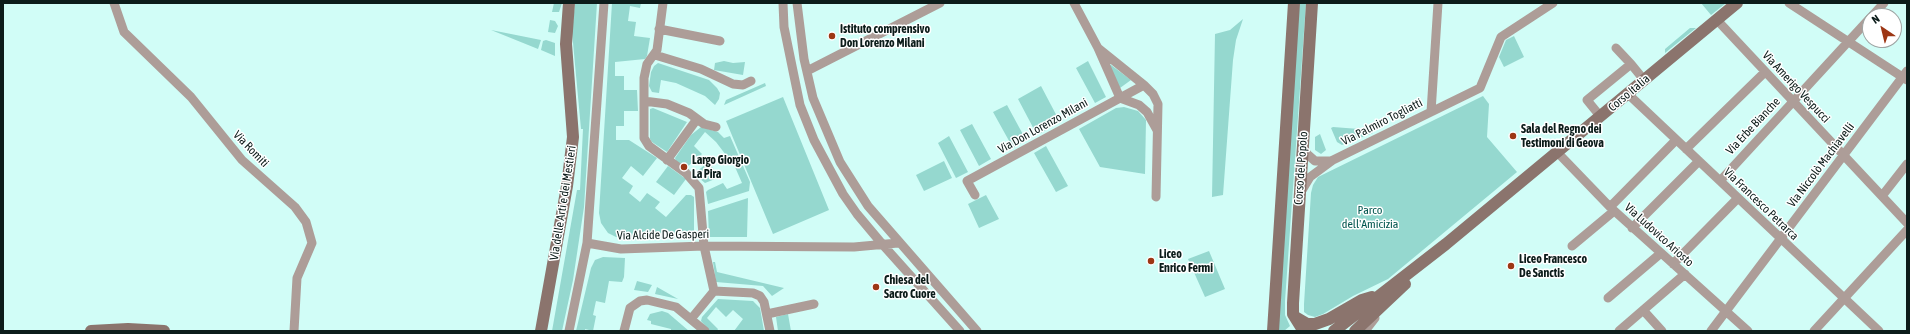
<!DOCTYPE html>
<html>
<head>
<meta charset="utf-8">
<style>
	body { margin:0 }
	#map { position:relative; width:1910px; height:334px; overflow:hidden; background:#d1fdf7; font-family:"Asap Condensed",sans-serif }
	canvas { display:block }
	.frame { position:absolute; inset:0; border:4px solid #0c1c1a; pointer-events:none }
	.north { position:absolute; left:1862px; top:8px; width:40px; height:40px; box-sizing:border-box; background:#fff; border:1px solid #9ea4a3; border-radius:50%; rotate:325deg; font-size:11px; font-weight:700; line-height:16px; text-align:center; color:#0c1c1a }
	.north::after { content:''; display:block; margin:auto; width:14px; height:18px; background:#9d3614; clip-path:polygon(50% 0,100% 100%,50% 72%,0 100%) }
</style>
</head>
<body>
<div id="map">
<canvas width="1910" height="334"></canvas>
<div class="frame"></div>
<div class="north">N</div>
</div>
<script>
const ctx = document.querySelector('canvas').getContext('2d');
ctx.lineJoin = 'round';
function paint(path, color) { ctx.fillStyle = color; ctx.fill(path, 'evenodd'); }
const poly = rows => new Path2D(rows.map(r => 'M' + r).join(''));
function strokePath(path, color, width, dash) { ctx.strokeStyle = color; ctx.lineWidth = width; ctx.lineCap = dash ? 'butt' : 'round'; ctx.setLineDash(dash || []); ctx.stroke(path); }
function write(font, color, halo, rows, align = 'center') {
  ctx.font = font + ' "Asap Condensed",sans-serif'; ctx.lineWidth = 3; ctx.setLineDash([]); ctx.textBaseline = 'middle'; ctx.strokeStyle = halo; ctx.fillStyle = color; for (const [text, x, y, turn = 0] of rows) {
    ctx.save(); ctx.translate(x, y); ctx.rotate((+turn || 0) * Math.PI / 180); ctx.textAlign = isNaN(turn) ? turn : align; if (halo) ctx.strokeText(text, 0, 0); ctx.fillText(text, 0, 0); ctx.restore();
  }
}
const green = poly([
	[554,3,562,3,559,12,552,12],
	[575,3,597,3,584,207,573,280,562,331,552,331,577,190,580,190,583,129,581,129,572,32],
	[612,3,641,3,640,8,630,6,628,21,636,22,634,36,650,38,647,56,645,59,615,62,615,76,624,76,624,90,637,90,638,111,624,111,624,126,616,126,616,140,629,140,657,158,643,176,631,166,622,178,633,186,629,193,640,202,647,193,660,202,655,208,666,217,686,195,691,195,694,197,694,236,640,240,616,237,608,233,601,223,599,213],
	[1299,3,1306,3,1285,301,1285,315,1290,326,1284,331,1278,331],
	[1701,3,1726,3,1711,15],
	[1243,19,1236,40,1233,60,1223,195,1212,197,1215,34,1230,30],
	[550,20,555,21,558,26,555,33,548,32],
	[1690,28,1696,28,1665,53,1665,49],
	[491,30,541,40,538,49],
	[1514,36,1524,57,1504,67,1499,57,1506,40],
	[546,40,555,43,555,56,541,50,543,41],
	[724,61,733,63,745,62,743,75,714,70,715,63],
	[1088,61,1106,97,1095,103,1076,68],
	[1107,62,1131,80,1120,88],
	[658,63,709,80,717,88,720,93,719,99,715,105,705,96,676,83,661,80,659,93,652,92,649,86,651,72,654,66],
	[765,83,766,86,724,105,726,100],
	[1041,86,1060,122,1037,135,1018,99],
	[1483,96,1489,104,1487,137,1517,172,1388,279,1353,296,1323,314,1315,317,1308,315,1304,312,1304,304,1311,193,1313,185,1318,177],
	[783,97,829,210,773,234,726,121],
	[1007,105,1026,140,1013,148,993,112],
	[1124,107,1138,111,1146,120,1145,174,1100,167,1079,129,1116,108],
	[653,108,687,122,667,152,652,142,650,139,650,109],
	[972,124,991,159,979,166,960,130],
	[701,127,718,132,724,138,730,136,750,182,749,191,708,204,706,192,708,190,723,183,727,189,742,183,735,167,716,142,705,132,694,146,702,154,686,168,676,161,675,158,691,135],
	[1333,127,1372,130,1373,133,1342,145,1337,142,1331,128],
	[1320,134,1326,150,1321,154,1315,150,1315,137],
	[949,136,968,172,956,178,938,143],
	[1046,146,1068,186,1056,192,1034,153],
	[944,161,952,178,924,191,916,175],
	[708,162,720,177,705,183,694,174],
	[668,166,686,179,674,195,656,182],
	[986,195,999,219,979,228,968,204],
	[748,198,747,237,709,237,708,211],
	[1209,251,1225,289,1205,297,1188,259],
	[603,257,625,258,624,277,622,282,609,281,605,303,596,301,593,315,596,316,593,331,585,329,585,331,576,331,591,268,595,260],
	[713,262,715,262,717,272,784,288,772,296,763,286,716,282],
	[637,281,652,285,648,292,634,290],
	[657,287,678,299,655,294],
	[718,299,753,301,760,308,764,331,734,331,743,319,733,310,726,317,716,307,707,318,718,329,717,331,710,331,701,321,702,317],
	[662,311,668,313,689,331,671,331,671,329,651,324,651,321,647,320,650,314],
	[788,314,791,331,778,331,776,317]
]);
const street = poly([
	[114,3,124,32,191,97,242,160,295,207,306,222,312,243,297,278,294,331],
	[604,3,587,243,621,249,704,246,854,247,898,243],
	[663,3,657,50,647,64,644,78,644,138,649,146,686,173,699,188,704,246,714,291,753,293,760,296,764,302,770,331],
	[783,3,784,27,800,105,814,140,843,194,857,214,883,245,960,331],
	[797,3,804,59,813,98,840,162,868,206,977,331],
	[1074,3,1098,48,1120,98,1139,105,1147,112,1157,130],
	[1789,3,1907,80],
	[1872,16,1884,3],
	[1717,20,1907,223],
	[659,29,720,41],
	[1098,48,1144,85,1153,94,1158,104,1156,197],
	[1616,48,1631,64],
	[655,55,701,69,733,84,743,85,751,81],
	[807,71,940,3],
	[1628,94,1879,331],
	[644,101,667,104,689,113,704,124,716,127],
	[1431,112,1480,88,1501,37,1553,3],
	[1600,116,1587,100,1631,64,1644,80],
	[1303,146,1307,154,1315,161,1330,161],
	[1686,149,1765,72],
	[1557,152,1610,207,1748,331],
	[667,160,697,119],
	[1720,181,1870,18],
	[1301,192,1310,177,1333,160,1431,112,1438,3],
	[975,195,967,181,1144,85],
	[1882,196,1907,164],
	[1610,207,1676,140],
	[1632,228,1699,161],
	[1572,246,1614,211],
	[1673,264,1738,198],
	[1608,298,1661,253],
	[1643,310,1662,331],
	[767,314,814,304],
	[691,319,714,291],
	[569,331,587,243],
	[624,331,630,308,640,301,647,300,676,307,705,331],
	[1365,331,1375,318],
	[1619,331,1685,274],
	[1711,331,1907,71],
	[1814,331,1907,230]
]);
const secondary = poly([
	[1295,317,1307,324,1315,324,1329,319,1362,300,1372,297],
	[1303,330,1293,314,1293,303,1312,3],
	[91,331,128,329,164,331],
	[541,331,567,186,573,137,566,44,569,3],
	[1273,331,1294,3],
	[1334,331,1446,244,1737,3],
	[1355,331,1405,284]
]);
const markers = [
	[832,36,4,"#9d3614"],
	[1513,136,4,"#9d3614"],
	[684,167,4,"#9d3614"],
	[1151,261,4,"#9d3614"],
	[1511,266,4,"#9d3614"],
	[876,287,4,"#9d3614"]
];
const poiNames = [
	["Istituto comprensivo",840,29],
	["Don Lorenzo Milani",840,43],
	["Sala del Regno dei",1521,129],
	["Testimoni di Geova",1521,143],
	["Largo Giorgio",692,160],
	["La Pira",692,174],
	["Liceo",1159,254],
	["Enrico Fermi",1159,268],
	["Liceo Francesco",1519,259],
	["De Sanctis",1519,273],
	["Chiesa del",884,280],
	["Sacro Cuore",884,294]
];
const streetNames = [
	["Via Amerigo Vespucci",1796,87,47],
	["Corso Italia",1629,93,-40],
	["Via Palmiro Togliatti",1382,122,-27],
	["Via Don Lorenzo Milani",1043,126,-29],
	["Via Erbe Bianche",1753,126,-47],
	["Via Romiti",251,149,46],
	["Via Niccolò Machiavelli",1821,165,-53],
	["Corso del Popolo",1301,168,-86],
	["Via delle Arti e dei Mestieri",563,203,-81],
	["Via Francesco Petrarca",1761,204,44],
	["Via Alcide De Gasperi",663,235,-1],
	["Via Ludovico Ariosto",1659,235,42]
];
const parkNames = [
	["Parco",1370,210],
	["dell'Amicizia",1370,224]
];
paint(green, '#95d8cf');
strokePath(street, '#ad9d98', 9);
strokePath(secondary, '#8b746d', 12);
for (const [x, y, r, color] of markers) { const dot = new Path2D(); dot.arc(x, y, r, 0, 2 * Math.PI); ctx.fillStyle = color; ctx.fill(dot); strokePath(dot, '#fff', 1.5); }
write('bold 12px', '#0c1c1a', '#fff', poiNames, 'left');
write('12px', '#0c1c1a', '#fff', streetNames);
write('12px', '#00554e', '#fff', parkNames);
</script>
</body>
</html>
